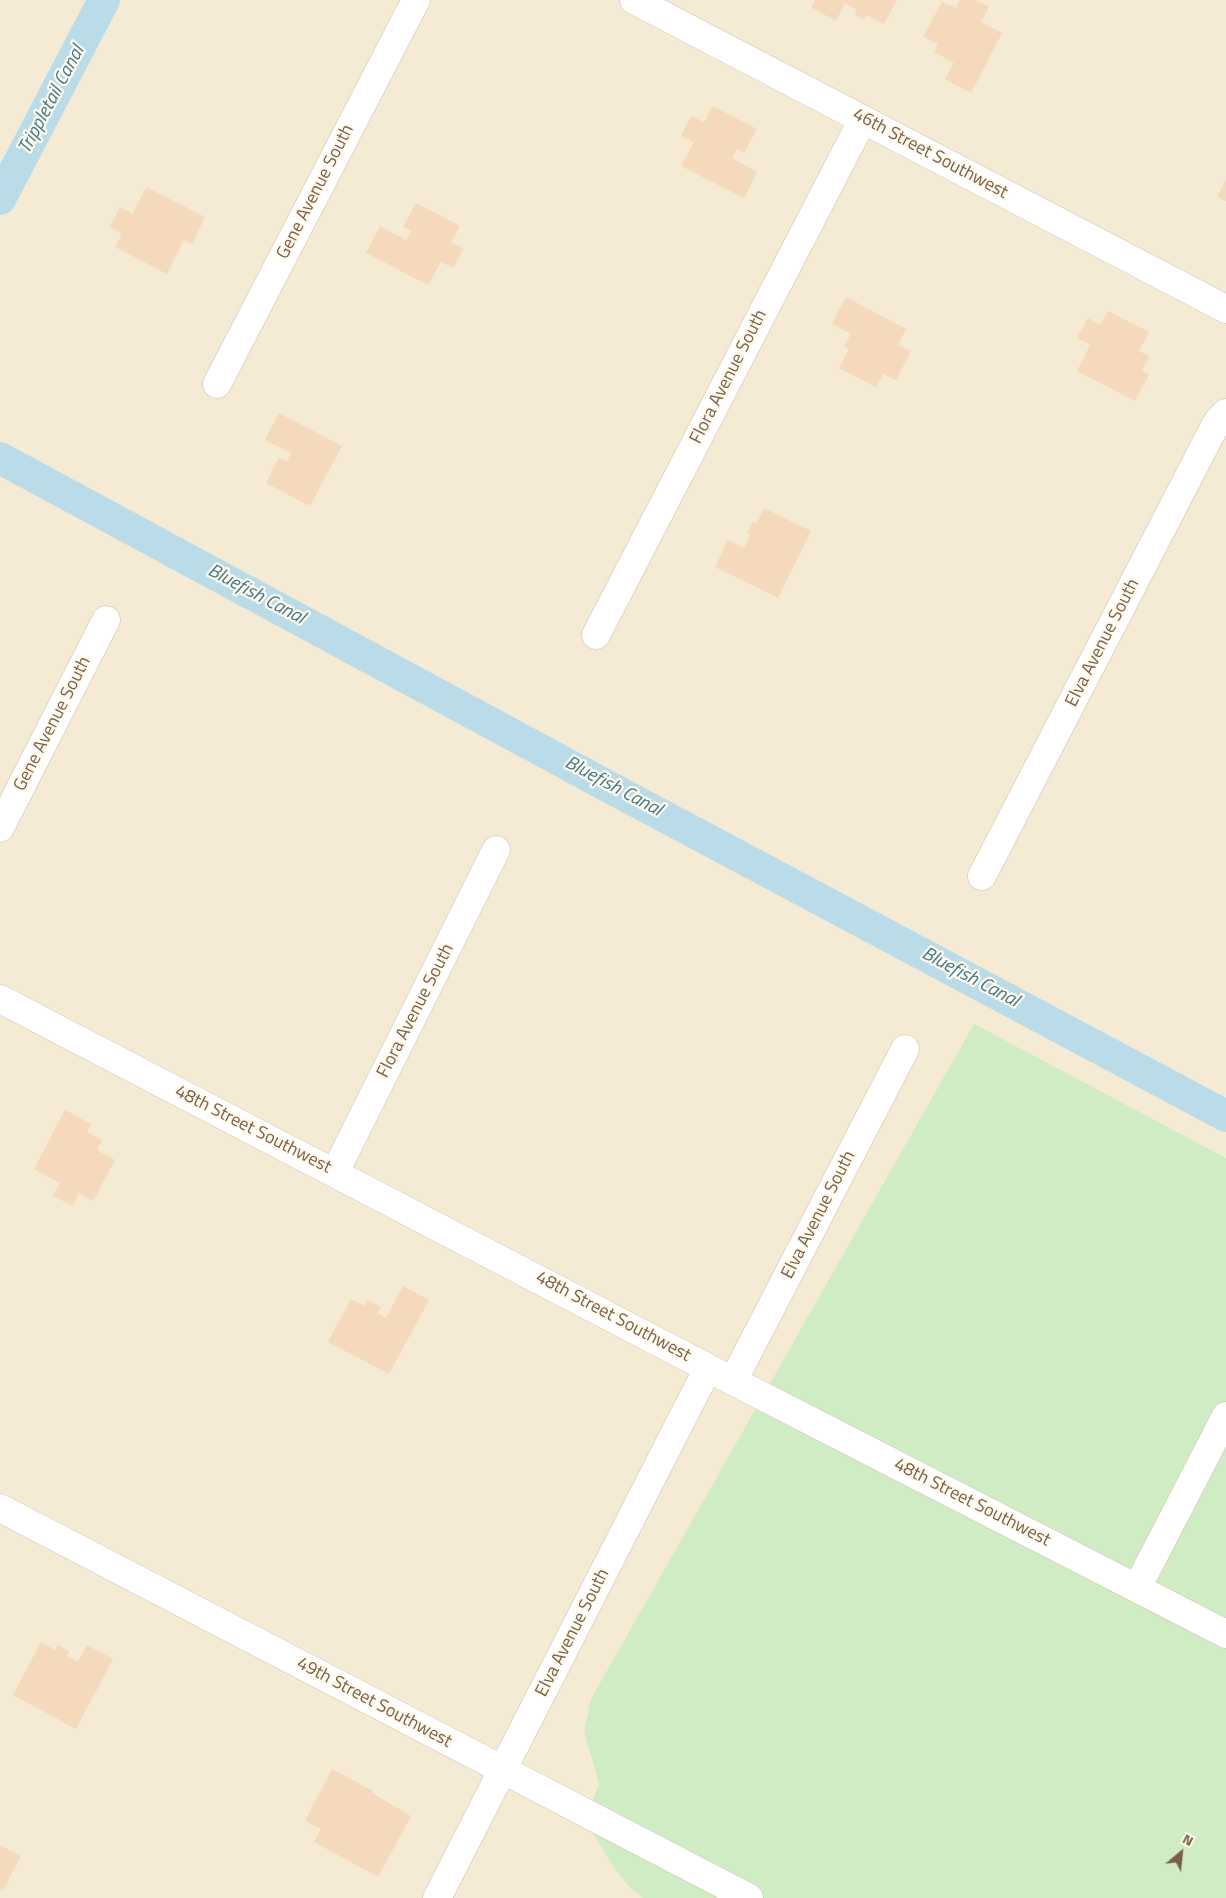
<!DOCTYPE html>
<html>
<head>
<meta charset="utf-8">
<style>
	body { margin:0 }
	#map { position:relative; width:1226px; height:1898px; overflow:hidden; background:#fdf7e6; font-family:"Titillium Web",sans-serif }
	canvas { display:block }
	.north { position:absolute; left:1156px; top:1828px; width:50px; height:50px; -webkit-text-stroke:4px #fffaed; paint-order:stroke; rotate:28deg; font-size:14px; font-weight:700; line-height:20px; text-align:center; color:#785f49 }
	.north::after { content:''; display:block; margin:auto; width:18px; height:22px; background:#785f49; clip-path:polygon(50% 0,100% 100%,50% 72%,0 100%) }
</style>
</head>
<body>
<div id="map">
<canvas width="1226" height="1898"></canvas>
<div class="north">N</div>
</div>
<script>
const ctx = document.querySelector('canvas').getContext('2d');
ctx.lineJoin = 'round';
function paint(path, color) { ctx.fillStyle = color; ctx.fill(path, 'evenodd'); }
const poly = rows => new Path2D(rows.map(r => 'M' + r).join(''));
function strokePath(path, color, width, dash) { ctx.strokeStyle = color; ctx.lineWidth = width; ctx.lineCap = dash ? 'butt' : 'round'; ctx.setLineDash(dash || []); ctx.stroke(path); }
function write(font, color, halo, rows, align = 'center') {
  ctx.font = font + ' "Titillium Web",sans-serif'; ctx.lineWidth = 4.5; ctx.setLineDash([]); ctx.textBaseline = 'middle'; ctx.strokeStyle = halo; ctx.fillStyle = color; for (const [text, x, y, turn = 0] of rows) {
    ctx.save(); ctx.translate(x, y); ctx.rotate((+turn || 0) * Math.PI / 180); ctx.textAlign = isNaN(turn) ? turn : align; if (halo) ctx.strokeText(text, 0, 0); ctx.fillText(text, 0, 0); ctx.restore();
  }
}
const residential = poly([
	[0,0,1226,0,1226,1158,974,1025,584,1732,599,1784,586,1820,630,1888,643,1898,0,1898]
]);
const green = poly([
	[974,1024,1226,1158,1226,1898,643,1898,630,1888,611,1863,585,1820,599,1784,584,1732,591,1699]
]);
const canal = poly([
	[0,199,104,0],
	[0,458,624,795,1226,1116]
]);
const building = poly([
	[815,0,897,0,884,24,866,15,864,20,855,15,857,10,845,3,836,21,811,7],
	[960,0,976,0,989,7,981,22,1002,33,971,93,945,79,954,63,934,52,938,44,923,37,942,2,956,8],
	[713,106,757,129,744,153,737,149,732,158,757,172,744,198,681,166,694,142,681,136,691,116,704,122],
	[1226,180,1226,201,1217,197],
	[146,187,205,217,192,244,184,240,167,274,115,247,122,234,110,227,120,207,133,214],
	[416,203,460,226,451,242,464,249,453,268,441,262,428,285,366,253,380,226,406,240,411,231,403,227],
	[846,297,906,329,898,345,911,351,896,380,883,374,876,387,839,368,849,349,844,346,851,334,832,324],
	[1108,311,1149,332,1139,351,1149,356,1142,371,1149,375,1135,401,1077,371,1090,345,1077,338,1088,318,1100,325],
	[279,413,342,446,310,506,266,483,279,458,287,462,291,453,265,440],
	[764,508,811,531,778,598,715,567,728,540,744,548,751,535,747,533,753,521,757,523],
	[65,1110,91,1124,87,1132,102,1140,97,1150,115,1160,93,1201,79,1193,73,1206,53,1196,60,1183,34,1169],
	[403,1286,429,1300,389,1374,328,1342,351,1299,364,1306,367,1300,381,1307,377,1313,386,1318],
	[41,1642,55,1650,58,1645,69,1651,67,1656,78,1662,87,1645,113,1659,76,1729,13,1695],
	[332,1769,373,1791,372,1793,411,1816,378,1877,314,1842,321,1829,305,1821],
	[0,1845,21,1856,3,1890,0,1888]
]);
const minor = poly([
	[634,0,1226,309],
	[217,384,416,0],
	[596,635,863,119],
	[0,828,106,620],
	[982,876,1217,422,1226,413],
	[0,999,733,1381,1226,1634],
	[335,1172,496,850],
	[733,1381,905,1049],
	[0,1508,749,1898],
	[1137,1588,1226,1416],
	[437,1898,708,1368]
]);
const streetNames = [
	["46th Street Southwest",930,154,28],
	["Gene Avenue South",316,192,-63],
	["Flora Avenue South",729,377,-63],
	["Elva Avenue South",1103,643,-63],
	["Gene Avenue South",53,724,-63],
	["Flora Avenue South",416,1011,-63],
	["48th Street Southwest",253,1130,27],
	["Elva Avenue South",819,1215,-63],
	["48th Street Southwest",613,1317,28],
	["48th Street Southwest",972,1503,27],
	["Elva Avenue South",573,1633,-63],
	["49th Street Southwest",374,1703,28]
];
const waterNames = [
	["Trippletail Canal",52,100,-62],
	["Bluefish Canal",256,595,28],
	["Bluefish Canal",613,787,28],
	["Bluefish Canal",970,978,28]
];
paint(residential, '#f5ead4');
paint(green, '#d0ecc4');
strokePath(canal, '#b9dce8', 32);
paint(building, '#f4d9bd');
strokePath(minor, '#d0bfab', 29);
strokePath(minor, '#fff', 28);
write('18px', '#785f49', '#fffaed', streetNames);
write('italic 19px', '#41788c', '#fffaed', waterNames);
</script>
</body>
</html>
